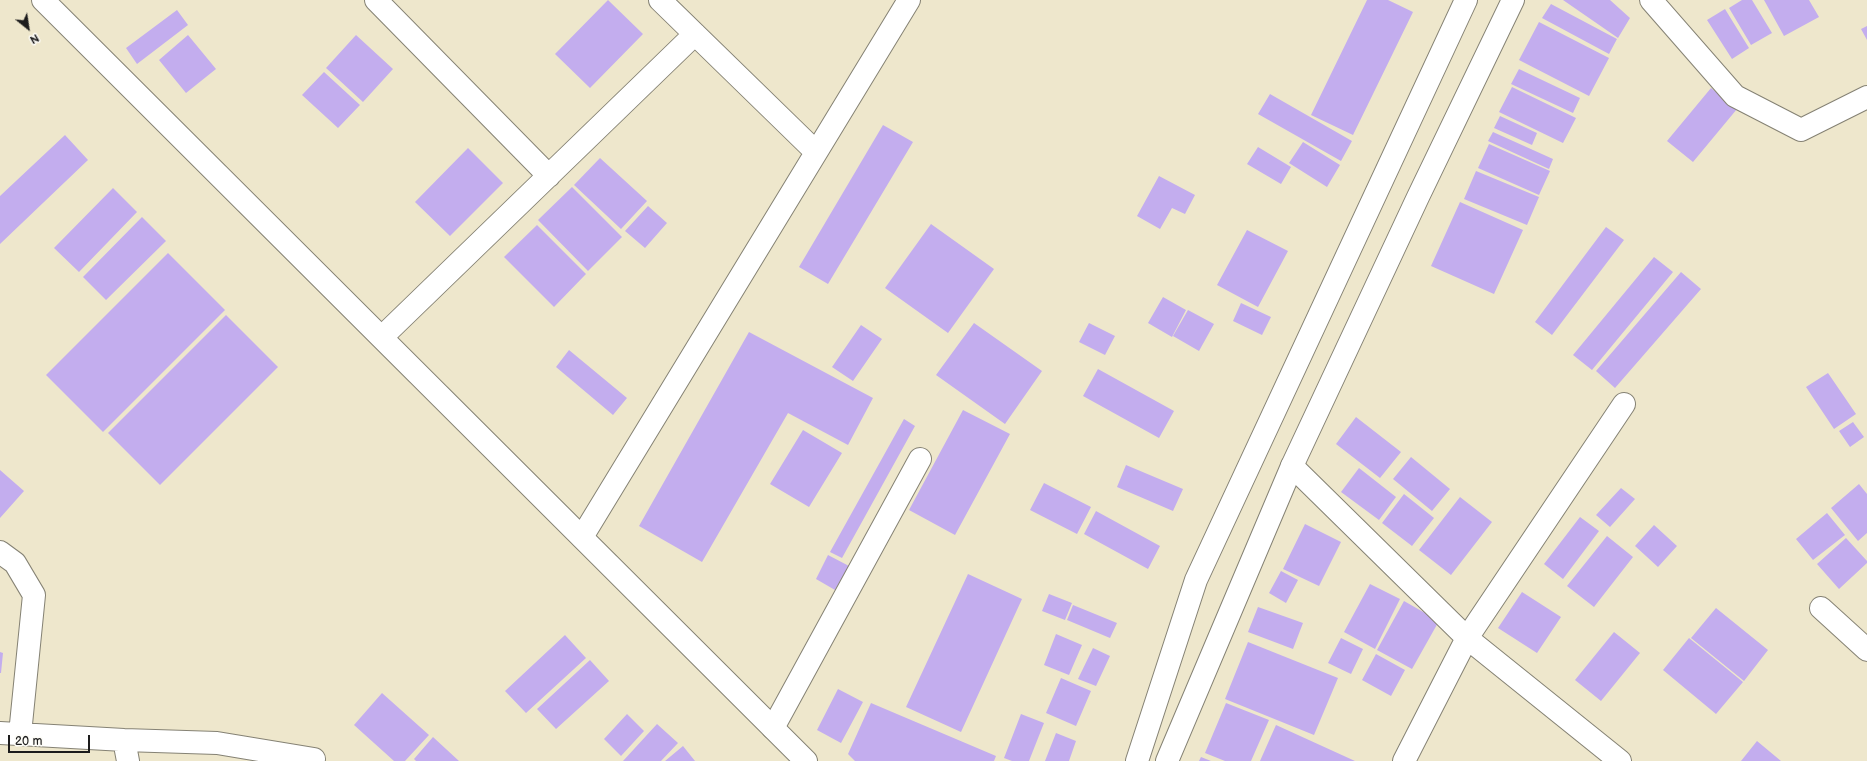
<!DOCTYPE html>
<html>
<head>
<meta charset="utf-8">
<style>
	body { margin:0 }
	#map { position:relative; width:1867px; height:761px; overflow:hidden; background:#eee7cc; font-family:"Balsamiq Sans",sans-serif }
	canvas { display:block }
	.north { position:absolute; left:8px; top:8px; width:40px; height:40px; -webkit-text-stroke:3px #fdfcf7; paint-order:stroke; rotate:150deg; font-size:11px; font-weight:700; line-height:16px; text-align:center; color:#1c1c1c }
	.north::after { content:''; display:block; margin:auto; width:14px; height:18px; background:#1c1c1c; clip-path:polygon(50% 0,100% 100%,50% 72%,0 100%) }
	.scale { position:absolute; left:8px; top:735px; width:82px; height:18px; box-sizing:border-box; border:2px solid #1c1c1c; border-top:0; padding-left:5px; font-size:12px; line-height:14px; white-space:nowrap; color:#1c1c1c; -webkit-text-stroke:3px #fdfcf7; paint-order:stroke }
</style>
</head>
<body>
<div id="map">
<canvas width="1867" height="761"></canvas>
<div class="north">N</div>
<div class="scale">20 m</div>
</div>
<script>
const ctx = document.querySelector('canvas').getContext('2d');
ctx.lineJoin = 'round';
function paint(path, color) { ctx.fillStyle = color; ctx.fill(path, 'evenodd'); }
const poly = rows => new Path2D(rows.map(r => 'M' + r).join(''));
function strokePath(path, color, width, dash) { ctx.strokeStyle = color; ctx.lineWidth = width; ctx.lineCap = dash ? 'butt' : 'round'; ctx.setLineDash(dash || []); ctx.stroke(path); }
const building = poly([
	[608,0,643,34,590,88,555,54],
	[1367,0,1388,0,1413,12,1353,135,1311,115],
	[1563,0,1610,0,1630,18,1618,38],
	[1742,0,1752,0,1772,33,1751,45,1729,8],
	[1764,0,1809,0,1819,17,1784,36],
	[1551,4,1617,39,1609,54,1542,18],
	[1725,9,1749,48,1732,59,1707,20],
	[177,10,188,25,137,64,126,48],
	[1539,22,1609,58,1589,96,1519,60],
	[1867,26,1867,40,1861,29],
	[188,35,216,69,186,93,159,60],
	[356,35,393,69,363,102,326,68],
	[1519,69,1580,98,1573,113,1511,84],
	[324,72,360,105,338,128,302,95],
	[1512,87,1576,118,1563,143,1499,112],
	[1711,88,1737,109,1693,162,1667,141],
	[1270,94,1352,141,1341,161,1258,114],
	[1500,116,1537,133,1532,145,1494,128],
	[883,125,913,142,828,284,799,267],
	[1493,132,1553,159,1549,169,1488,141],
	[65,135,88,160,0,244,0,196],
	[1303,142,1340,165,1327,187,1289,163],
	[1489,144,1550,171,1539,195,1478,168],
	[1258,147,1291,167,1281,184,1247,164],
	[468,148,503,183,450,236,415,202],
	[600,158,647,201,621,229,574,185],
	[1476,171,1539,197,1527,225,1464,199],
	[1159,176,1195,195,1185,214,1172,208,1160,229,1137,216],
	[572,187,622,237,588,271,538,220],
	[113,188,137,212,79,272,54,248],
	[1460,202,1523,230,1494,294,1431,266],
	[648,206,667,223,645,248,625,231],
	[142,217,166,241,106,300,83,277],
	[931,224,994,269,948,333,885,288],
	[537,225,586,274,554,307,504,257],
	[1606,227,1624,240,1552,335,1535,322],
	[1247,230,1288,251,1258,307,1217,285],
	[168,253,225,310,103,432,46,375],
	[1654,257,1673,272,1592,370,1573,355],
	[1681,272,1701,289,1615,388,1596,371],
	[1163,297,1186,310,1172,337,1148,323],
	[1241,303,1271,317,1262,335,1233,321],
	[1188,310,1214,324,1199,351,1173,336],
	[226,315,278,367,160,485,108,433],
	[974,323,1042,371,1005,424,936,375],
	[1089,323,1115,336,1105,355,1079,342],
	[861,325,882,339,853,381,832,367],
	[749,332,873,398,848,445,788,413,702,562,639,526],
	[569,350,627,398,613,415,556,367],
	[1098,369,1174,411,1159,438,1083,396],
	[1828,373,1856,414,1834,429,1806,387],
	[963,410,1010,434,955,535,909,510],
	[1356,417,1401,452,1380,478,1336,444],
	[904,419,915,426,842,558,830,552],
	[1853,422,1864,437,1850,447,1839,431],
	[803,430,842,453,809,507,770,484],
	[1411,457,1450,489,1432,511,1393,479],
	[1126,465,1183,489,1173,511,1117,487],
	[1359,468,1396,497,1379,520,1341,492],
	[0,470,24,491,0,518],
	[1044,483,1091,507,1077,534,1030,510],
	[1859,484,1867,494,1867,533,1858,541,1831,508],
	[1621,488,1635,499,1610,527,1596,515],
	[1404,494,1434,518,1412,546,1382,523],
	[1460,497,1492,522,1451,575,1419,550],
	[1096,511,1160,546,1148,569,1084,534],
	[1827,513,1845,535,1813,560,1796,539],
	[1580,517,1599,531,1563,579,1544,564],
	[1305,524,1341,542,1319,586,1283,569],
	[1654,525,1677,546,1658,567,1635,546],
	[1607,536,1633,557,1594,607,1567,586],
	[1846,538,1867,561,1867,563,1839,589,1817,564],
	[828,555,849,566,835,590,816,579],
	[1281,571,1298,580,1286,603,1269,593],
	[968,574,1022,599,961,732,906,707],
	[1370,584,1400,599,1375,649,1344,632],
	[1522,592,1561,617,1537,653,1498,628],
	[1049,594,1072,603,1065,620,1042,611],
	[1404,601,1439,621,1412,669,1377,650],
	[1073,605,1117,623,1110,638,1067,620],
	[1258,607,1303,623,1293,649,1248,632],
	[1716,608,1768,650,1744,681,1691,638],
	[1614,632,1640,653,1601,701,1575,680],
	[1056,634,1082,645,1069,675,1044,665],
	[565,635,586,658,526,713,505,691],
	[1341,638,1363,649,1351,674,1328,663],
	[1689,638,1743,682,1716,714,1663,670],
	[1248,642,1338,678,1314,735,1225,699],
	[1093,648,1110,656,1096,686,1078,679],
	[0,652,3,653,1,673,0,673],
	[1376,654,1405,670,1391,696,1362,680],
	[590,660,609,681,556,729,537,709],
	[1061,678,1091,691,1076,726,1046,713],
	[838,689,863,702,841,743,817,730],
	[382,693,429,735,405,761,394,761,354,725],
	[871,703,996,756,994,761,855,761,848,754],
	[1226,703,1269,720,1251,761,1225,761,1205,753],
	[627,714,644,731,621,756,604,739],
	[1021,714,1044,723,1029,761,1012,761,1004,758],
	[657,724,678,743,661,761,623,761],
	[1276,725,1355,761,1260,761],
	[1056,733,1076,741,1069,761,1045,761],
	[433,737,459,761,416,761,414,759],
	[1757,741,1781,761,1741,761],
	[683,746,695,761,665,761],
	[1201,757,1211,761,1199,761]
]);
const street = poly([
	[376,0,549,176],
	[660,0,816,152],
	[1651,0,1735,96,1801,130,1867,97],
	[382,337,695,34],
	[1292,466,1467,638,1620,761],
	[582,537,909,0],
	[0,552,15,563,34,595,20,734],
	[1821,608,1867,650],
	[773,728,920,459],
	[0,733,124,740,217,743,314,759],
	[124,740,128,761],
	[1404,761,1467,638,1624,404]
]);
const secondary = poly([
	[43,0,806,761]
]);
const highway = poly([
	[1137,761,1196,580,1466,0],
	[1167,761,1292,466,1418,197,1513,0]
]);
paint(building, '#c3adee');
strokePath(street, '#858274', 24);
strokePath(secondary, '#858274', 24);
strokePath(highway, '#858274', 24);
strokePath(street, '#fff', 22);
strokePath(secondary, '#fff', 22);
strokePath(highway, '#fff', 22);
</script>
</body>
</html>
